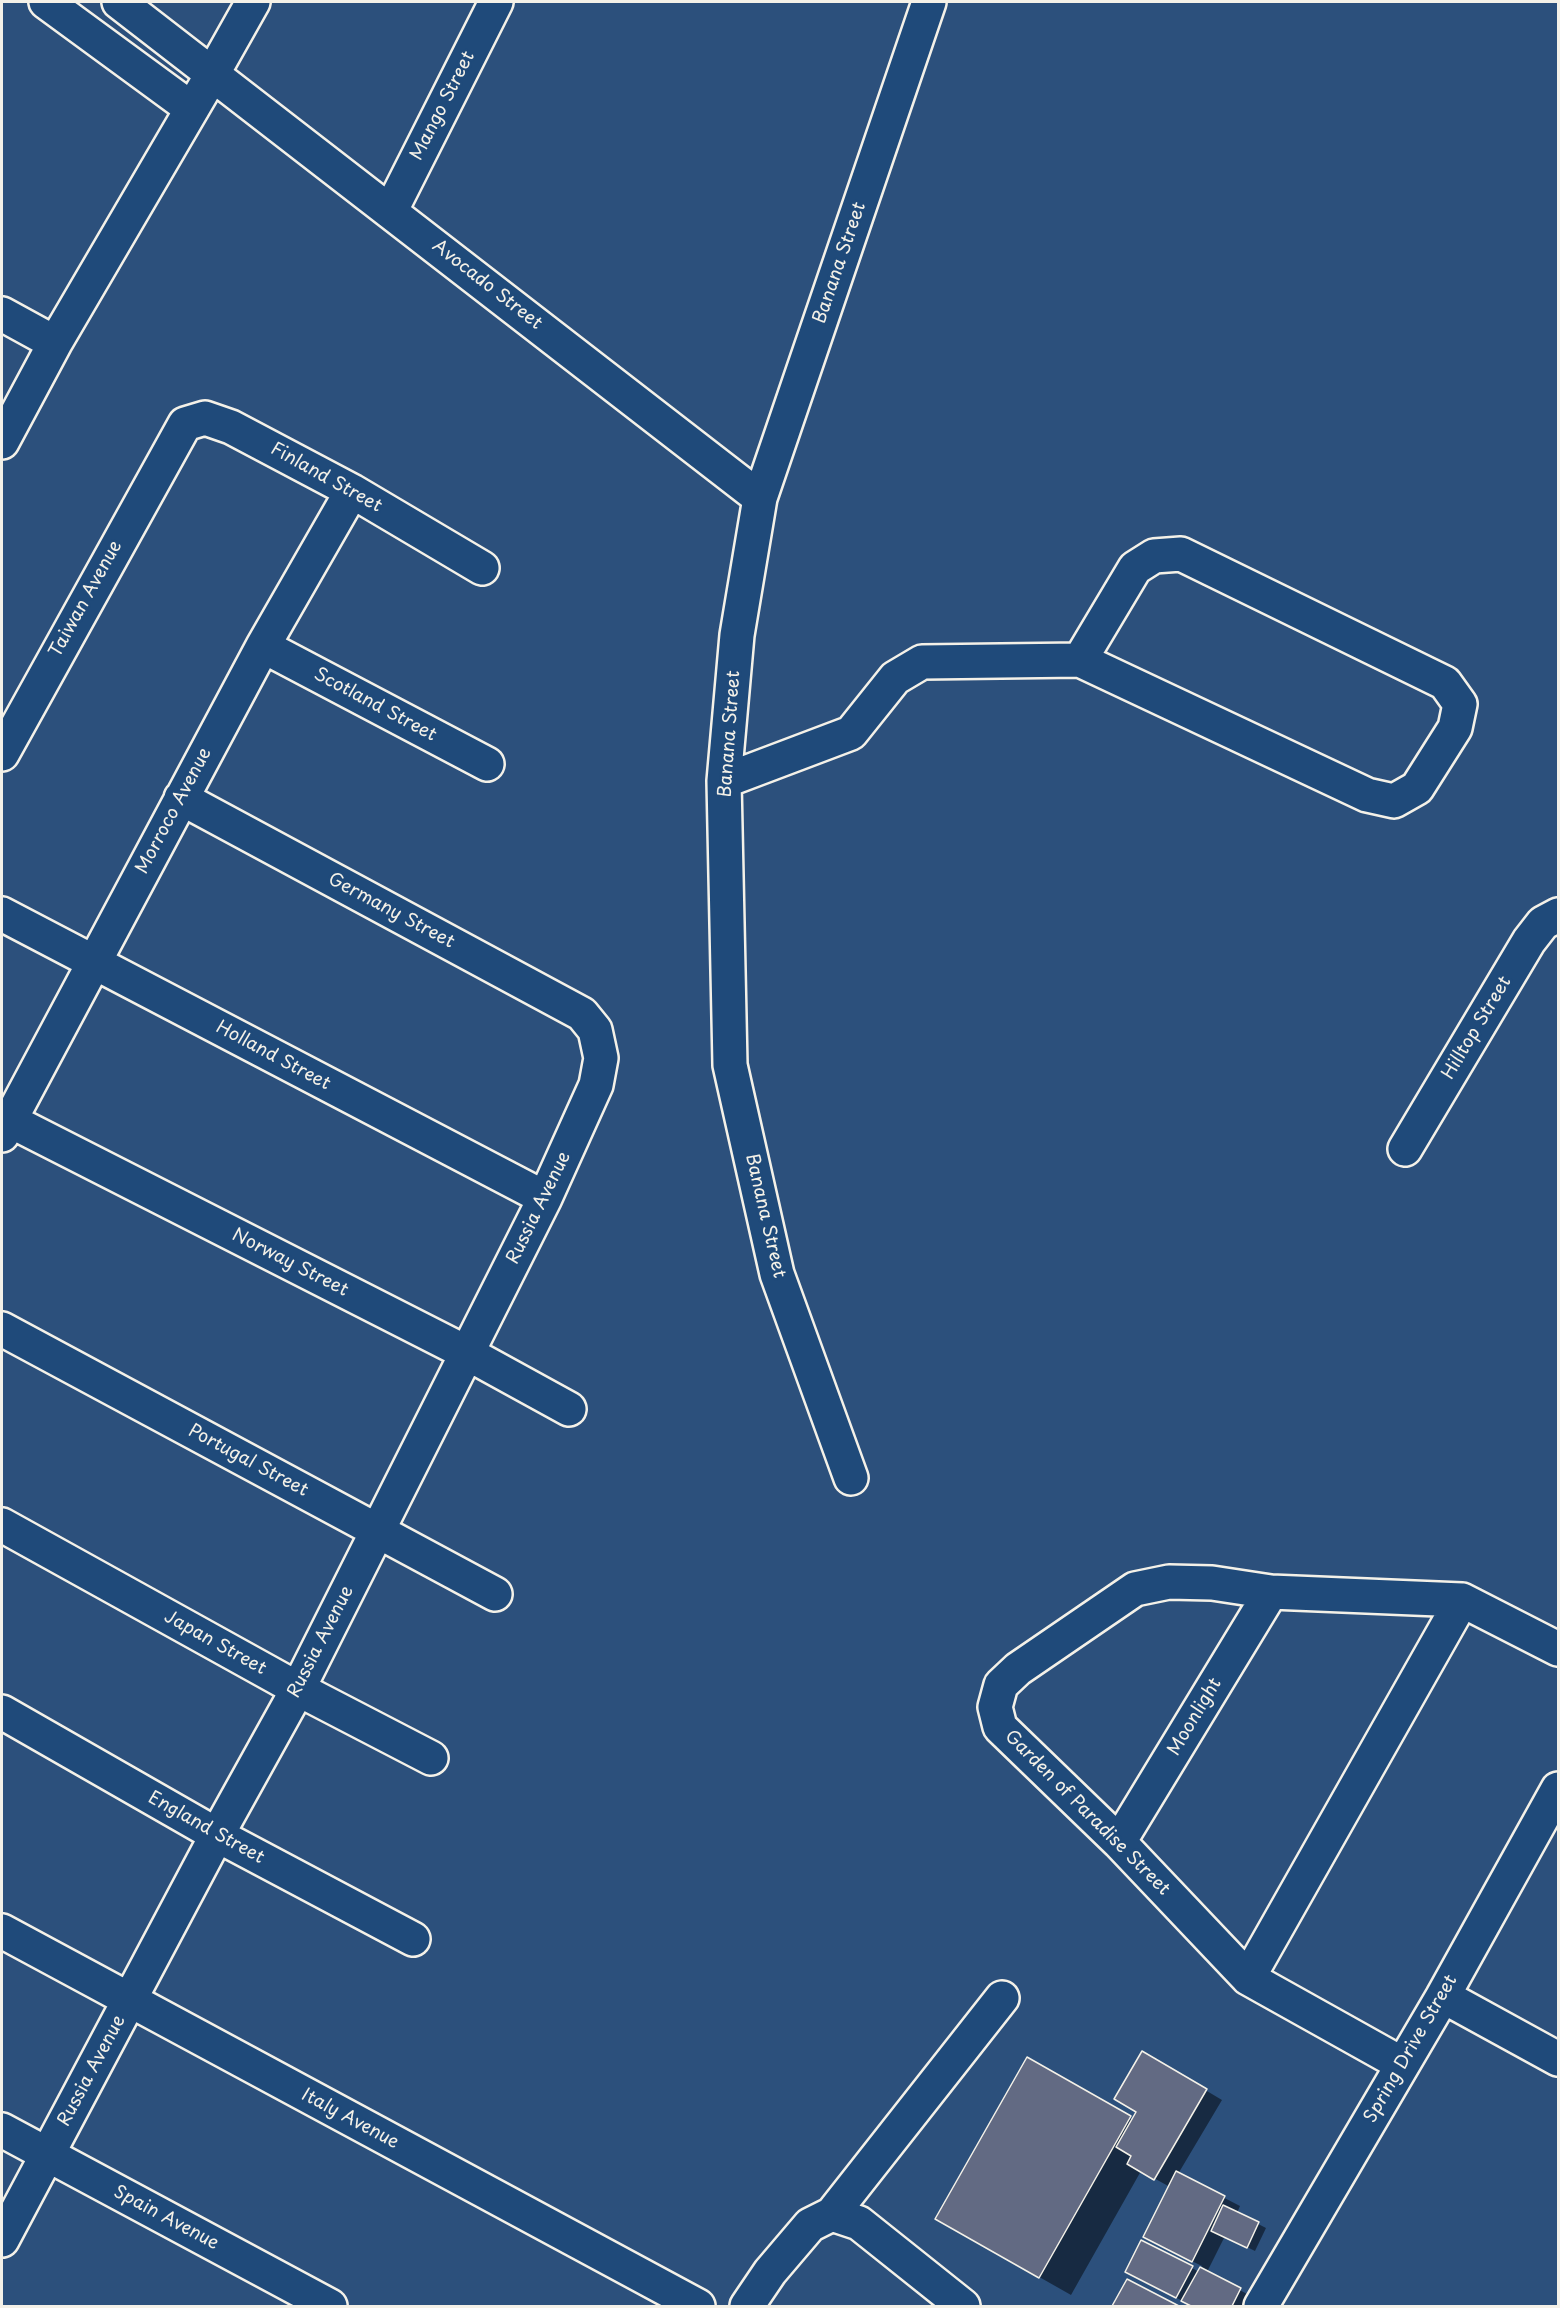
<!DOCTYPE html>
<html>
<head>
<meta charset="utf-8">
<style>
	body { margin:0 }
	#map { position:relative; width:1560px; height:2308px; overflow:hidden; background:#2c507c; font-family:"Playpen Sans",sans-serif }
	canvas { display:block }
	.frame { position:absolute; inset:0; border:3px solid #f4f1e8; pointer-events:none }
</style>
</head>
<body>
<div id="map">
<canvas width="1560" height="2308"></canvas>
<div class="frame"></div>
</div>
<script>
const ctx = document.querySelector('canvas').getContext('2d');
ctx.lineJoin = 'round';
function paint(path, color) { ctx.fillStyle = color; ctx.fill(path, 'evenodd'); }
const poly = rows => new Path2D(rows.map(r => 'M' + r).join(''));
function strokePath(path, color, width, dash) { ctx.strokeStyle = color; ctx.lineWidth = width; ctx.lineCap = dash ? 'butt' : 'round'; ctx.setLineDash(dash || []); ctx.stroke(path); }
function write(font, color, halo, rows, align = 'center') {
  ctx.font = font + ' "Playpen Sans",sans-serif'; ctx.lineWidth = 5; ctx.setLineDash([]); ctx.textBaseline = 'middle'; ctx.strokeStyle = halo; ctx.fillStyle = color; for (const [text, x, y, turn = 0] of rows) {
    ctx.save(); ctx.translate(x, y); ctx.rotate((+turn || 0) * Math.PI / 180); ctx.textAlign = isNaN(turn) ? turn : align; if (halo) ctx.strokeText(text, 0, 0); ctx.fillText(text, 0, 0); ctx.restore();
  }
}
const shadow = poly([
	[1143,2053,1222,2100,1178,2174,1240,2206,1237,2213,1266,2228,1255,2251,1225,2236,1207,2272,1256,2299,1252,2306,1193,2306,1142,2281,1192,2268,1199,2272,1202,2266,1161,2246,1170,2187,1141,2171,1071,2295,937,2219,1027,2059,1133,2120,1138,2111],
	[1127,2282,1176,2306,1114,2306]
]);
const building = poly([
	[1142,2051,1207,2089,1154,2180,1127,2164,1131,2156,1116,2147,1136,2112,1114,2099,1142,2051],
	[1027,2057,1131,2116,1039,2278,935,2219,1027,2057],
	[1176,2171,1225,2196,1192,2262,1143,2237,1176,2171],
	[1223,2205,1259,2222,1247,2248,1211,2231,1223,2205],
	[1141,2240,1193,2266,1176,2298,1125,2272,1141,2240],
	[1200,2267,1241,2288,1232,2306,1191,2306,1181,2301,1200,2267],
	[1127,2279,1179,2306,1112,2306,1127,2279]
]);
const minor = poly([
	[46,2,192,109],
	[119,2,760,498],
	[391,210,496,2],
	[2,314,55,343],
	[2,442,55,343,213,73,253,2],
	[263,646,487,764],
	[2,754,185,424,205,418,231,427,352,491,482,568],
	[724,781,851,733,895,678,922,662,1080,660,1367,795,1394,801,1417,788,1455,728,1460,704,1445,683,1181,554,1154,556,1135,568,1080,660],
	[2,914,545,1198],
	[9,1120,467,1353,569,1409],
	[2,1135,263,646,352,491],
	[1405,1149,1529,941,1543,923,1558,915],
	[2,1329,495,1594],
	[851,1478,777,1274,730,1065,724,781,737,635,760,498,929,2],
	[2,1525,298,1689,431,1758],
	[2,1712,217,1835,413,1939],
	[1119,1842,1271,1592],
	[2,1931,698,2306],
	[1248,1978,1462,1600],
	[1443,1996,1558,2059],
	[1402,2064,1248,1978,1119,1842,1000,1727,995,1707,1001,1685,1018,1669,1135,1589,1169,1582,1212,1583,1271,1592,1462,1600,1558,1649],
	[2,2130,330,2306],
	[832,2214,1002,1998],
	[2,2240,217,1835,298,1689,545,1198,596,1085,601,1058,595,1030,582,1014,181,798],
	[747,2306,770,2272,810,2225,832,2214,859,2223,963,2306],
	[1261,2306,1443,1996,1558,1789]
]);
const streetNames = [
	["Mango Street",443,106,-63],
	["Banana Street",840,263,-71],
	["Avocado Street",487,285,38],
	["Finland Street",326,478,29],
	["Taiwan Avenue",86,599,-61],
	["Scotland Street",375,705,28],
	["Banana Street",730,734,-86],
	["Morroco Avenue",174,811,-62],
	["Germany Street",391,911,28],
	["Hilltop Street",1477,1028,-59],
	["Holland Street",273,1056,28],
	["Russia Avenue",539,1208,-64],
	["Banana Street",765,1216,77],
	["Norway Street",290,1263,27],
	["Portugal Street",248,1461,28],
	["Russia Avenue",321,1642,-63],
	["Japan Street",215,1643,29],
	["Moonlight",1195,1717,-59],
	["Garden of Paradise Street",1087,1813,45],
	["England Street",206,1828,29],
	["Spring Drive Street",1411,2049,-60],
	["Russia Avenue",92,2071,-62],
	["Italy Avenue",350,2119,28],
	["Spain Avenue",166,2218,28]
];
paint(shadow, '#0007');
paint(building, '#626a83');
strokePath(building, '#f4f1e8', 1.5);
strokePath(minor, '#f4f1e8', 38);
strokePath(minor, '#1f4a7a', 33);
write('18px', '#f4f1e8', '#1f4a7a', streetNames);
</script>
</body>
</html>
